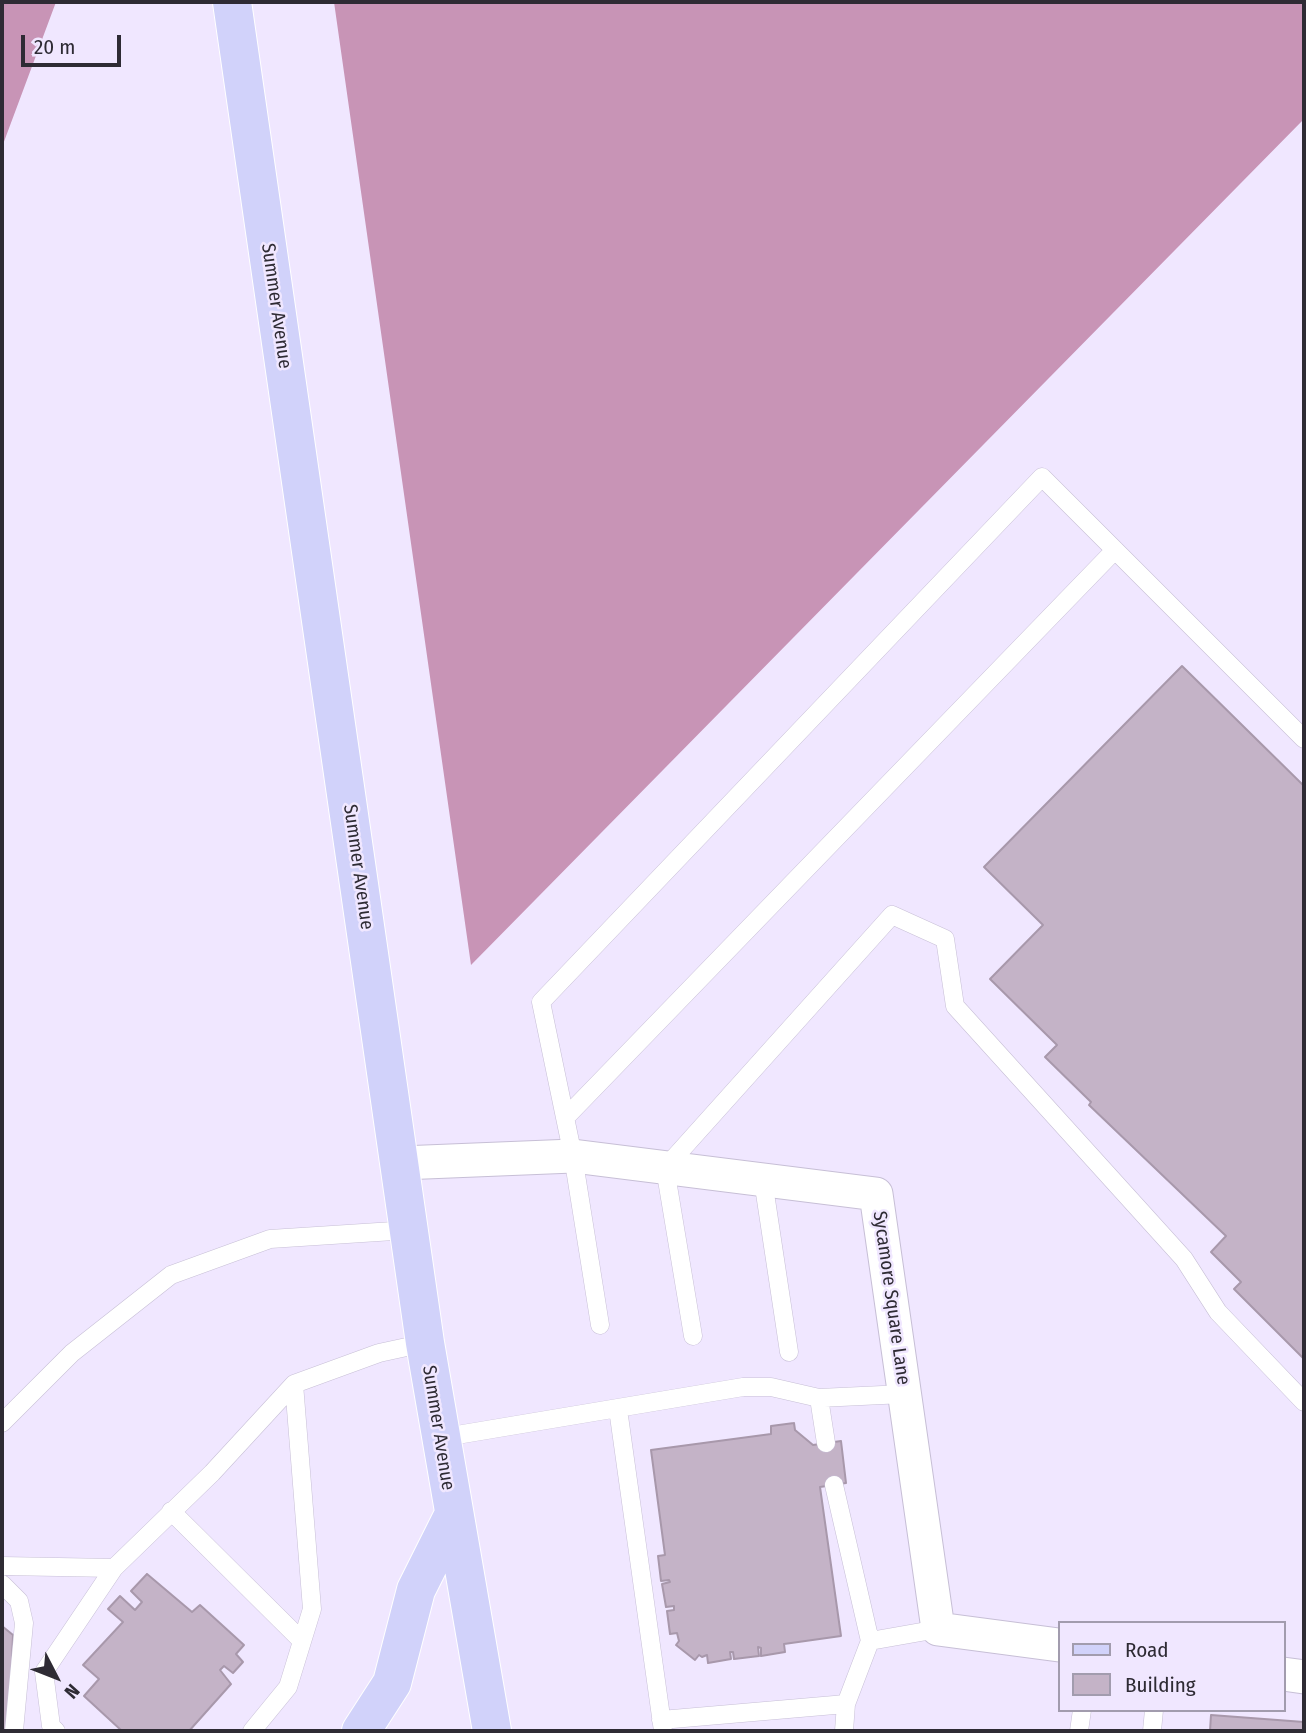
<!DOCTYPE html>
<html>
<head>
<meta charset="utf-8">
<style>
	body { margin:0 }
	#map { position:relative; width:1306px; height:1733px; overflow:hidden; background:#f0e7ff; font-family:"Fira Sans Condensed",sans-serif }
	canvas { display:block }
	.frame { position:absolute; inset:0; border:4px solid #2e2b34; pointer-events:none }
	.legend { position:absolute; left:1058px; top:1621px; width:228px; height:91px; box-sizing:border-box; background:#f0e7ff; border:2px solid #a29cae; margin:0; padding:9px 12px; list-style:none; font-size:21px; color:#2e2b34 }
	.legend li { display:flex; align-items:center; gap:14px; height:35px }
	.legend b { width:35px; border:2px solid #a29cae }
	.north { position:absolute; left:21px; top:1642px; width:70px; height:70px; -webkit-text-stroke:5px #f0e7ff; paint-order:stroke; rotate:132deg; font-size:19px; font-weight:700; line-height:28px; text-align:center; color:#2e2b34 }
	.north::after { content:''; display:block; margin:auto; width:24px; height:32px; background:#2e2b34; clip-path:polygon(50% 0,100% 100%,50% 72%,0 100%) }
	.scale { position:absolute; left:21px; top:35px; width:100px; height:32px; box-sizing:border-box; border:4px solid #2e2b34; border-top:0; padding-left:9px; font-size:21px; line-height:24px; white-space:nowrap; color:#2e2b34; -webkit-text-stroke:5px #f0e7ff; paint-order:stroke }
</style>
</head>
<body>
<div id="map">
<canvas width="1306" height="1733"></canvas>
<div class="frame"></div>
<ul class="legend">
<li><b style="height:9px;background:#d1d2fa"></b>Road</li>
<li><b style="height:19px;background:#c4b3c7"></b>Building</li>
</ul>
<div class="north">N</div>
<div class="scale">20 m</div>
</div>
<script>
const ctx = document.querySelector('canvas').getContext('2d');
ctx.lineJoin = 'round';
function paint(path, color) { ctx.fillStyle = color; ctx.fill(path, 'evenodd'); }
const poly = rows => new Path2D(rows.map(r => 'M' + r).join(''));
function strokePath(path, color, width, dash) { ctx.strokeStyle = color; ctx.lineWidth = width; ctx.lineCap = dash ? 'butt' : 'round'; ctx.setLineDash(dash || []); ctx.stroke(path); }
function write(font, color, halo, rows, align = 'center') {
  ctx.font = font + ' "Fira Sans Condensed",sans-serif'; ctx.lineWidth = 5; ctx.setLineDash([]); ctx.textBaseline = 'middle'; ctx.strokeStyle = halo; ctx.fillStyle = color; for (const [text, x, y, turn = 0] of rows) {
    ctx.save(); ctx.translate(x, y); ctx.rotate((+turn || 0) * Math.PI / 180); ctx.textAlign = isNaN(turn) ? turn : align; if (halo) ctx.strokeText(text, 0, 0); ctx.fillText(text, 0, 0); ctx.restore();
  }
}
const forest = poly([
	[2,2,56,2,2,147],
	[334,2,1304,2,1304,119,471,965]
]);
const building = poly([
	[1182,666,1304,786,1304,1359,1234,1289,1241,1282,1211,1252,1226,1236,1089,1105,1091,1102,1045,1057,1057,1045,990,979,1043,925,984,867,1182,666],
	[794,1423,795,1430,813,1445,841,1441,846,1483,820,1487,841,1636,784,1644,785,1652,761,1656,761,1648,758,1647,759,1656,734,1659,733,1652,730,1652,731,1659,708,1663,707,1655,702,1657,699,1655,695,1660,676,1645,679,1641,677,1633,670,1634,667,1611,674,1610,674,1606,666,1607,662,1584,670,1582,669,1580,661,1581,658,1556,665,1555,651,1450,771,1434,771,1426,794,1423],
	[147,1574,192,1612,200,1605,244,1645,236,1654,243,1662,233,1673,224,1666,220,1670,231,1684,189,1731,122,1731,84,1696,99,1679,83,1665,123,1622,108,1609,120,1596,135,1610,142,1602,131,1591,147,1574],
	[2,1626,13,1635,9,1731,2,1731,2,1626],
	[1211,1715,1304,1722,1304,1731,1210,1731,1211,1715]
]);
const lane = poly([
	[565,1118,1115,550],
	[763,1180,789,1352],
	[600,1325,573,1156,541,1002,1042,477,1304,739],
	[693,1336,665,1168,892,915,945,939,955,1006,1184,1259,1218,1312,1304,1402],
	[819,1398,826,1443],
	[618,1409,663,1731],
	[2,1423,72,1353,171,1275,270,1239,409,1230],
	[439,1438,743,1387,771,1387,819,1398,904,1394],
	[834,1485,870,1641,846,1704,844,1731],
	[171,1511,302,1641],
	[2,1566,114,1568,212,1473,294,1384,379,1353,425,1343],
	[2,1584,19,1601,24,1623,14,1731],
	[870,1641,938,1629],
	[661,1720,846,1704],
	[56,1731,51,1726,44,1672,114,1568],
	[252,1731,288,1687,312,1609,294,1384],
	[1079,1731,1082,1710],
	[1152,1731,1154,1710]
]);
const street = poly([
	[401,1163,573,1156,876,1194,938,1629,1059,1645],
	[1283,1674,1304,1677]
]);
const primary = poly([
	[232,2,425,1343,492,1731],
	[361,1731,392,1683,416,1590,453,1516]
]);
const streetNames = [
	["Summer Avenue",276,306,82],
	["Summer Avenue",358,867,82],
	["Sycamore Square Lane",891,1298,82],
	["Summer Avenue",438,1428,81]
];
paint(forest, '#c894b6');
paint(building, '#c4b3c7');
strokePath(building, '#a898ab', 2);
strokePath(lane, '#c7bfd6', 19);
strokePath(street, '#c7bfd6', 35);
strokePath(primary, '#fff', 40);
strokePath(lane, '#fff', 18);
strokePath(street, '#fff', 33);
strokePath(primary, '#d1d2fa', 38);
write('19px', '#2e2b34', '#f0e7ff', streetNames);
</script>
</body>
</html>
